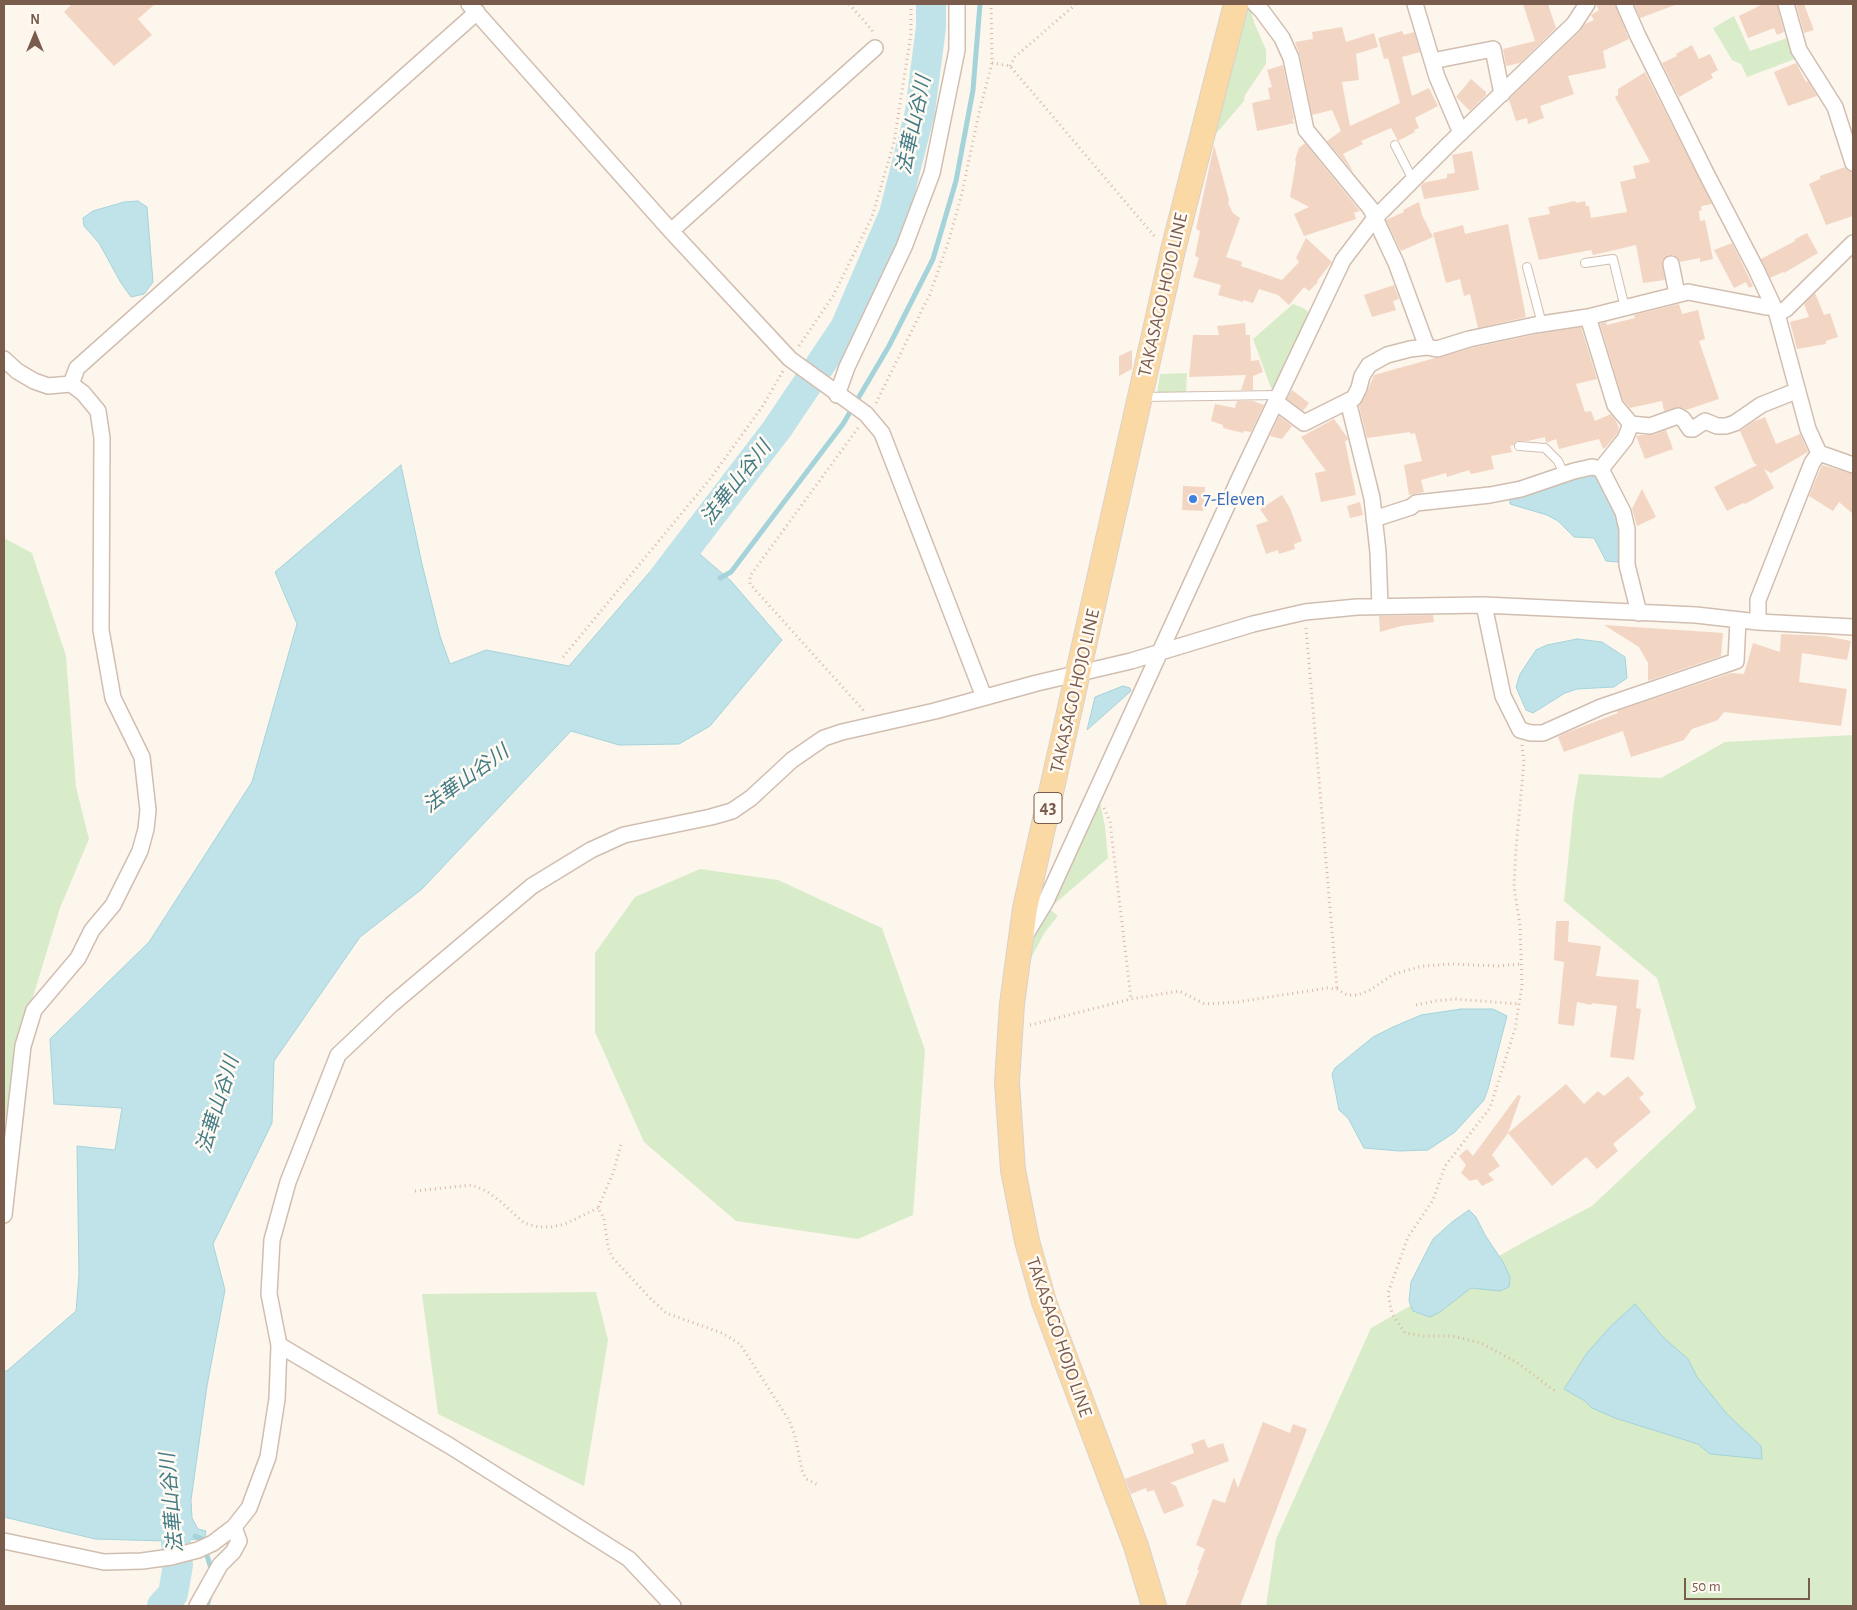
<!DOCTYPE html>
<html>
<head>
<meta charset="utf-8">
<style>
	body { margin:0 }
	#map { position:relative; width:1857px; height:1610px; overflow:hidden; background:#fdf6ec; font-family:"Alegreya Sans",sans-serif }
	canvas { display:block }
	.frame { position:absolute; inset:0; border:5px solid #7a5c4d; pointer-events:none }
	.north { position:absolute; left:10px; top:10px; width:50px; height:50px; -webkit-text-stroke:4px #fffaf3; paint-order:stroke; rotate:0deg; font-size:14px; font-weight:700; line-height:20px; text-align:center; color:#7a5c4d }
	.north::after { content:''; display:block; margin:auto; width:18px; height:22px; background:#7a5c4d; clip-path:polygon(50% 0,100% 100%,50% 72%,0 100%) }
	.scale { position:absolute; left:1684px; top:1578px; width:126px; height:22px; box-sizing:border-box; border:2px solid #7a5c4d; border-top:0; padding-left:6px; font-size:15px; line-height:18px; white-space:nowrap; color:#7a5c4d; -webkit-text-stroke:4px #fffaf3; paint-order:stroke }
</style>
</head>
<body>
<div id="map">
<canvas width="1857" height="1610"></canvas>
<div class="frame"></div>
<div class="north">N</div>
<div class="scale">50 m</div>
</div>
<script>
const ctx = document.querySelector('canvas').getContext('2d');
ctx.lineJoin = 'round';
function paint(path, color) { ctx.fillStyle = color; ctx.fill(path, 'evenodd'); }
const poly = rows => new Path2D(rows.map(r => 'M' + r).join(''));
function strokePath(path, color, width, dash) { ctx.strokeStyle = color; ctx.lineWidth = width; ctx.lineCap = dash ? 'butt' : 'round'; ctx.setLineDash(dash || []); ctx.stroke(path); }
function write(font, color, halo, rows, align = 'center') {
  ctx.font = font + ' "Alegreya Sans","Noto Sans JP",sans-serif'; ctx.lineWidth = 5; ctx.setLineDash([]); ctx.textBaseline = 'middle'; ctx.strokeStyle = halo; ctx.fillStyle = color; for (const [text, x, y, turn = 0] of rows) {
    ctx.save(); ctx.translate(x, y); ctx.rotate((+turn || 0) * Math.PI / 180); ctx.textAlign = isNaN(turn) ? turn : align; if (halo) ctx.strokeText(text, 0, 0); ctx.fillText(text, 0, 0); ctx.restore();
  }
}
const green = poly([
	[1245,5,1250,7,1254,22,1266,50,1266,64,1245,95,1244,101,1214,136],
	[1734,16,1750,51,1787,38,1795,59,1747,77,1741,64,1732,60,1713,28],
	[1293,304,1303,308,1310,313,1274,388,1271,388,1253,339],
	[1187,373,1186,393,1157,393,1160,374],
	[4,538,32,553,66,656,76,787,89,839,60,908,22,1033,4,1126],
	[1853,735,1853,1606,1266,1606,1276,1539,1371,1328,1529,1239,1592,1206,1696,1108,1657,978,1564,901,1574,803,1579,774,1661,778,1725,742],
	[1096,803,1100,803,1105,826,1108,858,1051,907],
	[700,869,778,880,882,928,925,1050,913,1215,858,1239,736,1221,644,1142,595,1032,595,953,635,897],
	[1050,909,1058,916,1045,932,1022,975,1033,934],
	[596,1292,608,1340,584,1486,438,1414,422,1294]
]);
const water = poly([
	[138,201,147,207,153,282,144,294,131,297,121,283,99,243,84,226,83,218,93,211,124,202,138,201],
	[401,465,422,564,440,636,450,664,486,650,569,666,680,537,731,581,782,640,710,726,679,744,619,745,571,731,422,889,360,937,274,1061,272,1123,213,1244,225,1290,207,1386,191,1500,192,1518,198,1529,206,1531,205,1537,202,1539,166,1541,95,1539,4,1517,4,1372,8,1370,76,1311,79,1275,77,1146,115,1150,122,1108,54,1104,50,1039,149,942,252,782,297,624,275,572,401,465],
	[1584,474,1595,475,1598,477,1619,522,1620,551,1618,562,1606,561,1594,538,1574,537,1558,521,1547,515,1510,504,1510,497,1584,474],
	[1577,639,1602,642,1625,657,1627,678,1614,687,1577,689,1565,693,1533,713,1526,710,1516,687,1520,674,1536,650,1547,645,1577,639],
	[1123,686,1130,688,1131,691,1087,730,1095,697,1123,686],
	[1461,1009,1493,1009,1507,1016,1488,1089,1484,1100,1455,1132,1428,1150,1399,1151,1364,1148,1348,1118,1339,1110,1332,1074,1335,1068,1373,1037,1393,1027,1421,1015,1461,1009],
	[1469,1210,1476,1217,1485,1235,1503,1262,1510,1277,1509,1287,1500,1291,1471,1288,1440,1312,1430,1317,1413,1311,1409,1301,1411,1282,1433,1239,1452,1222,1469,1210],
	[1635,1304,1663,1337,1688,1359,1697,1377,1727,1414,1761,1446,1762,1459,1710,1454,1698,1444,1615,1418,1592,1408,1585,1401,1564,1389,1587,1353,1611,1326,1635,1304]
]);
const stream = poly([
	[720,578,731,572,843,424,889,346,933,259,956,181,973,90,980,4],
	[195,1536,202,1539,212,1572],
	[207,1606,210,1595]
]);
const river = poly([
	[664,577,777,429,845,328,894,214,920,112,931,27,931,4],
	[162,1606,173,1594,178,1565,172,1499]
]);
const building = poly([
	[72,4,155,4,138,19,152,35,114,66,64,12],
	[1523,4,1548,4,1556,28,1520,63,1506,66,1503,49,1535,41],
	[1596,4,1615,4,1629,39,1603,51,1606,68,1568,76,1574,94,1540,106,1544,118,1528,124,1527,118,1516,121,1509,100,1510,98,1580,31,1585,24,1594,20,1591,15,1599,10],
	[1634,4,1675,4,1675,5,1640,18],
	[1763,4,1777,4,1784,32,1777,35,1774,28,1748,38,1739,16],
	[1796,4,1804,4,1814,30,1804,33],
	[1342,27,1346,42,1374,33,1378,47,1356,54,1359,80,1342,82,1350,126,1400,103,1388,58,1384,59,1378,38,1402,31,1404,35,1414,32,1420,52,1402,57,1412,96,1429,88,1438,106,1415,118,1419,128,1414,130,1415,132,1398,141,1391,128,1361,141,1363,144,1343,154,1354,173,1327,141,1341,131,1332,110,1312,115,1300,56,1295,42,1313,39,1312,32],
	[1692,45,1699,59,1710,54,1718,70,1711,74,1713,78,1679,97,1662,63,1677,56,1676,54],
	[1796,63,1806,82,1808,81,1817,96,1788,106,1774,72],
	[1283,65,1294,119,1292,120,1295,123,1257,131,1252,103,1270,99,1268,88,1272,87,1267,70],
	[1645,72,1712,204,1701,206,1702,210,1699,211,1700,221,1705,220,1713,259,1700,262,1700,258,1680,262,1674,255,1669,255,1662,261,1665,280,1643,283,1636,245,1593,255,1591,250,1539,260,1528,218,1550,214,1548,207,1575,201,1576,203,1585,201,1586,206,1589,206,1591,218,1627,212,1620,182,1636,178,1633,166,1650,162,1615,97,1618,95,1618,89],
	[1471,79,1486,92,1486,95,1470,111,1456,97],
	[1305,143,1360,211,1354,213,1356,219,1304,236,1294,214,1309,207,1290,197,1296,162,1295,160,1299,148],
	[1214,145,1229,200,1228,203,1233,213,1240,218,1226,257,1242,262,1241,266,1282,280,1299,262,1296,258,1306,238,1332,262,1317,281,1318,282,1309,291,1304,287,1289,305,1278,295,1259,289,1253,303,1243,300,1243,302,1218,295,1221,285,1193,277,1199,258,1195,256,1200,231,1196,229],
	[1472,151,1479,190,1424,199,1421,186,1423,183,1447,178,1447,174,1455,173,1452,155],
	[1845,167,1847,170,1853,172,1853,216,1826,225,1809,184,1820,179,1820,176],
	[1419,202,1422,215,1433,237,1401,251,1386,220,1404,212,1403,210],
	[1508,224,1526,317,1478,328,1470,294,1464,296,1460,279,1446,283,1433,233,1463,225,1465,234],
	[1807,233,1818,253,1784,273,1783,272,1770,278,1761,259,1795,241,1795,239],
	[1732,243,1753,286,1749,288,1746,282,1734,288,1714,250],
	[1394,285,1399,299,1393,301,1396,310,1372,317,1364,295],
	[1815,293,1824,315,1830,313,1838,337,1826,341,1826,344,1797,349,1790,322,1809,317,1804,304],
	[1679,304,1682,314,1698,310,1705,339,1699,341,1719,399,1686,410,1679,407,1664,411,1662,401,1630,408,1623,400,1600,324,1606,322,1607,325,1635,318,1634,315],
	[1245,323,1246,335,1250,335,1251,361,1259,360,1263,372,1253,376,1253,390,1241,390,1246,375,1189,377,1193,335,1219,335,1217,326],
	[1581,327,1597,379,1576,384,1585,412,1591,411,1595,421,1611,414,1616,421,1619,428,1617,434,1606,447,1603,449,1599,439,1559,449,1556,439,1546,443,1545,437,1528,441,1517,441,1514,445,1510,446,1512,452,1491,456,1494,469,1471,474,1469,470,1447,477,1446,473,1421,480,1424,492,1409,495,1404,465,1422,461,1415,433,1410,434,1410,432,1367,438,1359,406,1367,392,1374,375,1471,348,1537,334],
	[1132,350,1132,369,1119,376,1119,356],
	[1292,390,1309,403,1303,411,1287,399],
	[1237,401,1253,401,1264,405,1251,432,1244,431,1243,433,1223,428,1223,425,1211,421,1215,404,1235,408],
	[1279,416,1292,426,1282,439,1270,436],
	[1765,417,1776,444,1800,434,1808,452,1771,473,1764,469,1774,488,1745,504,1743,503,1727,511,1714,487,1757,465,1754,463,1740,431,1753,422],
	[1334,419,1347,437,1348,440,1345,441,1356,495,1321,502,1315,473,1326,471,1301,437],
	[1666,430,1673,449,1645,459,1636,436,1642,435,1653,435],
	[1822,465,1853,474,1853,514,1839,502,1833,511,1809,496],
	[1183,486,1205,487,1203,511,1182,510],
	[1642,489,1656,517,1637,526,1632,509],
	[1282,495,1290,508,1302,541,1294,544,1295,549,1279,554,1278,550,1266,554,1256,525,1268,521,1260,509],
	[1360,502,1363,515,1350,518,1347,506],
	[1433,615,1434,622,1401,626,1380,632,1379,616],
	[1604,625,1723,633,1721,656,1648,681,1648,663,1639,647],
	[1781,634,1825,636,1851,641,1847,660,1802,653,1799,682,1847,689,1841,726,1724,712,1718,720,1692,729,1684,740,1631,757,1623,731,1564,752,1558,737,1563,734,1618,713,1617,711,1731,673,1744,674,1753,643,1780,652],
	[1556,921,1569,921,1568,942,1601,946,1596,976,1639,980,1636,1008,1641,1009,1634,1060,1610,1057,1617,1006,1592,1003,1591,1005,1577,1002,1574,1026,1558,1024,1564,962,1554,960],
	[1628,1076,1644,1094,1639,1098,1651,1112,1613,1144,1618,1151,1597,1169,1586,1157,1552,1186,1508,1133,1492,1155,1500,1166,1488,1174,1494,1180,1482,1186,1477,1179,1470,1181,1461,1173,1466,1165,1459,1156,1467,1149,1473,1156,1518,1095,1521,1096,1508,1133,1566,1084,1584,1104,1598,1091,1604,1096],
	[1263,1422,1290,1433,1293,1424,1307,1429,1240,1606,1185,1606,1199,1570,1197,1570,1205,1549,1196,1545,1213,1499,1225,1503,1234,1477,1238,1488],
	[1204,1439,1208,1448,1223,1443,1229,1461,1170,1483,1176,1486,1184,1506,1164,1514,1154,1490,1147,1492,1146,1488,1131,1494,1125,1479,1194,1453,1191,1444]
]);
const path = poly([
	[849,4,872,30,873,35],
	[992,63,1010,66,1156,238],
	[1010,66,1015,57,1076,4],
	[799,346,833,296,872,217,894,142,911,34,911,4],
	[876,403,930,294,949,240,962,193,979,113,992,63,991,4],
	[858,428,750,576,750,584,865,712],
	[1306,628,1337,989],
	[563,657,710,479,762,407,783,371],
	[1522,745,1524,762,1516,848,1514,887,1520,925,1522,985,1515,1029,1490,1108,1445,1166,1433,1200,1408,1237,1388,1293,1392,1314,1405,1333,1424,1336,1452,1336,1481,1343,1516,1362,1555,1391],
	[1104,808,1110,822,1131,999],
	[1416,1005,1435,1001,1455,999,1519,1004],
	[1030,1025,1131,999,1179,991,1205,1004,1238,1002,1327,988,1337,989,1347,995,1358,995,1370,990,1394,974,1423,966,1452,964,1498,966,1521,964],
	[621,1145,613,1173,598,1208,604,1218,608,1247,612,1257,649,1297,666,1313,722,1333,740,1344,789,1420,795,1436,802,1470,806,1479,818,1485],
	[415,1191,472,1185,488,1192,501,1202,524,1223,538,1227,551,1227,565,1224,598,1208]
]);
const lane = poly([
	[1395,145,1413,180],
	[1585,263,1613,259,1625,308],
	[1527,267,1542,324],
	[1142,397,1278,395],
	[1519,446,1545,448,1558,461,1564,474]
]);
const street = poly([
	[469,4,671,231,790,359,866,414,882,433,984,697],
	[1255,4,1262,11,1282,38,1291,58,1306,130,1371,209,1375,218,1396,263,1427,347],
	[1415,4,1437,77,1461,133],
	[1624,4,1638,36,1706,173,1756,269,1777,314,1808,429,1819,453,1853,465],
	[1786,4,1799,50,1835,107,1853,163],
	[1432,61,1493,49,1502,94],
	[671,231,875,48],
	[1671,264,1677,294],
	[1777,314,1786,309,1853,243],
	[1588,317,1615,405,1631,424,1650,426,1678,416,1683,419,1690,429,1693,429,1705,421,1717,426,1726,426,1735,423,1761,405,1796,391],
	[4,359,17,371,34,381,48,386,71,384,83,393,98,411,102,438,101,630,113,698,142,757,148,810,146,829,140,851,113,905,92,930,78,958,34,1010,23,1046,4,1215],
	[71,384,77,368,477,12],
	[837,395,847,367,904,247,932,173,957,50,957,4],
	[1348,401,1372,498,1378,552,1380,606],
	[1276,402,1304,423,1354,398,1359,388,1362,376,1369,365,1387,355,1410,349,1427,347,1437,349,1469,339,1535,325,1588,317,1688,292,1766,307,1773,307],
	[1601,469,1625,439,1631,424],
	[1374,519,1411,507,1416,503,1490,495,1521,489,1574,471,1592,467,1601,469,1623,512,1627,529,1627,565,1639,613],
	[1484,605,1503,696,1520,730,1531,733,1543,733,1601,707,1736,661,1738,620],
	[1758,622,1758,600,1812,463,1819,453],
	[1026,934,1046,901,1240,477,1343,260,1375,218,1449,144,1574,24,1587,4],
	[279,1345,450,1446,629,1559,673,1606],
	[4,1541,104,1562,142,1561,171,1557,198,1550,213,1543,234,1527,249,1508,268,1457,277,1399,279,1345,269,1294,272,1240,288,1182,338,1055,391,1005,532,886,591,850,624,835,711,817,732,811,751,798,792,760,824,738,842,732,935,711,1037,683,1131,661,1253,624,1305,612,1357,607,1484,605,1696,615,1758,622,1853,627],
	[197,1606,220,1565,233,1552,239,1541,234,1527]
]);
const primary = poly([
	[1154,1606,1136,1546,1044,1302,1027,1241,1013,1170,1007,1082,1012,1004,1025,908,1173,250,1236,4]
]);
const markers = [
	[1193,499,5,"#3f7fe0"]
];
const shields = [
	[1048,808,28]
];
const shieldNames = [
	["43",1048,808]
];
const streetNames = [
	["TAKASAGO HOJO LINE",1163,295,-77],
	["TAKASAGO HOJO LINE",1075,691,-77],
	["TAKASAGO HOJO LINE",1059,1337,71]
];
const shopNames = [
	["7-Eleven",1203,499]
];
const waterNames = [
	["法華山谷川",914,125,-78],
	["法華山谷川",736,483,-52],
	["法華山谷川",466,779,-36],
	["法華山谷川",218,1105,-73],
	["法華山谷川",172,1503,-95]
];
paint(green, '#d8ecc9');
paint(water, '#bfe3e8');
strokePath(water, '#a5d3da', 1);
strokePath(stream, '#a5d3da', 5);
strokePath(river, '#bfe3e8', 30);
paint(building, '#f3d5c3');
strokePath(lane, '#d1beb0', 10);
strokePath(street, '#d1beb0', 18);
strokePath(primary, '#dad1cd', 26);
strokePath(path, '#d9b8a5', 3, [1, 4]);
strokePath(lane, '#fff', 8);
strokePath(street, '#fff', 15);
strokePath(primary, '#fbd9a5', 24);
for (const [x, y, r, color] of markers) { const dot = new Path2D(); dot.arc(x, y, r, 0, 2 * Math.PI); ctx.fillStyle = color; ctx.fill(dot); strokePath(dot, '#fffaf3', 2); }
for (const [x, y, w] of shields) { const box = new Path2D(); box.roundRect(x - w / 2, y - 15.5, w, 31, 4); ctx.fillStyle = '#fffaf3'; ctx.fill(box); strokePath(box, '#7a5c4d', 1); }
write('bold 18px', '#7a5c4d', null, shieldNames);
write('19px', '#7a5c4d', '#fffaf3', streetNames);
write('19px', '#366cbe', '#fffaf3', shopNames, 'left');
write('italic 20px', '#437c86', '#fffaf3', waterNames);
</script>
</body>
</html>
